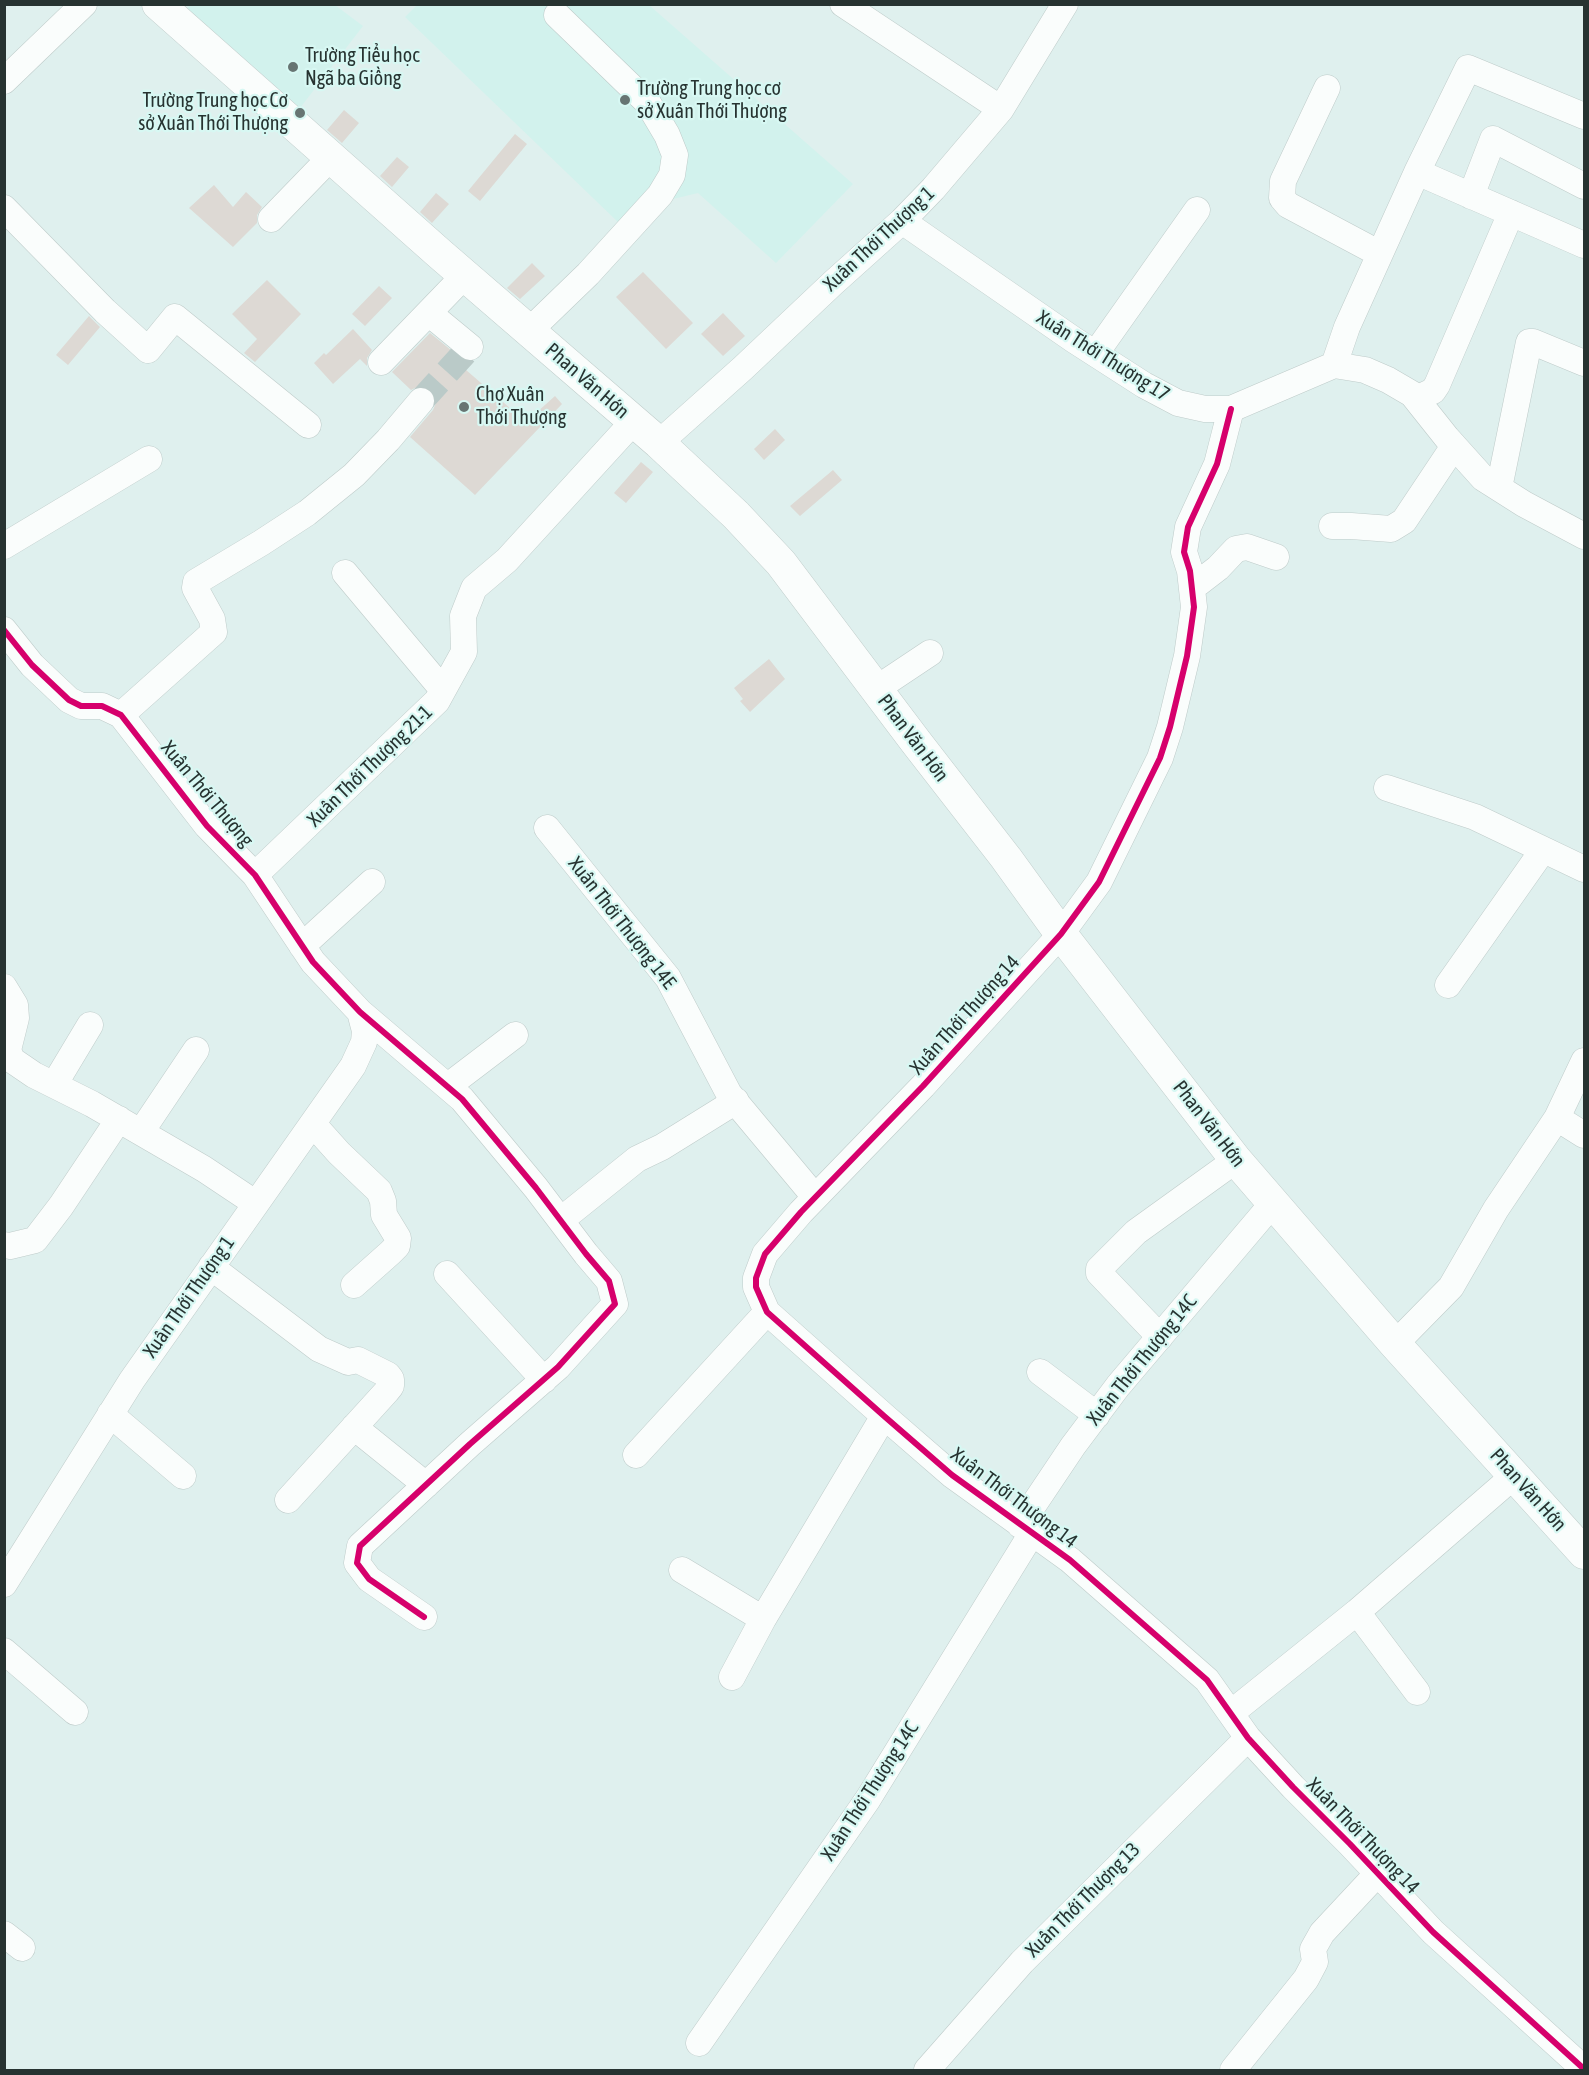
<!DOCTYPE html>
<html>
<head>
<meta charset="utf-8">
<style>
	body { margin:0 }
	#map { position:relative; width:1589px; height:2075px; overflow:hidden; background:#dff0ee; font-family:"Asap Condensed",sans-serif }
	canvas { display:block }
	.frame { position:absolute; inset:0; border:6px solid #273331; pointer-events:none }
</style>
</head>
<body>
<div id="map">
<canvas width="1589" height="2075"></canvas>
<div class="frame"></div>
</div>
<script>
const ctx = document.querySelector('canvas').getContext('2d');
ctx.lineJoin = 'round';
function paint(path, color) { ctx.fillStyle = color; ctx.fill(path, 'evenodd'); }
const poly = rows => new Path2D(rows.map(r => 'M' + r).join(''));
function strokePath(path, color, width, dash) { ctx.strokeStyle = color; ctx.lineWidth = width; ctx.lineCap = dash ? 'butt' : 'round'; ctx.setLineDash(dash || []); ctx.stroke(path); }
function write(font, color, halo, rows, align = 'center') {
  ctx.font = font + ' "Asap Condensed",sans-serif'; ctx.lineWidth = 4.5; ctx.setLineDash([]); ctx.textBaseline = 'middle'; ctx.strokeStyle = halo; ctx.fillStyle = color; for (const [text, x, y, turn = 0] of rows) {
    ctx.save(); ctx.translate(x, y); ctx.rotate((+turn || 0) * Math.PI / 180); ctx.textAlign = isNaN(turn) ? turn : align; if (halo) ctx.strokeText(text, 0, 0); ctx.fillText(text, 0, 0); ctx.restore();
  }
}
const built = poly([
	[190,5,335,5,363,26,300,108,187,8],
	[417,5,649,5,853,184,776,263,698,193,673,199,620,224,405,17]
]);
const building = poly([
	[344,110,359,123,342,143,327,130],
	[515,134,527,144,480,201,468,191],
	[397,157,409,167,392,187,380,176],
	[214,185,233,207,246,192,262,207,257,215,257,223,233,247,189,208],
	[436,193,449,204,432,223,420,212],
	[532,263,545,276,520,299,507,288],
	[643,272,693,323,666,349,616,297],
	[267,280,301,314,255,362,244,353,257,339,232,314],
	[379,286,392,298,365,326,352,314],
	[723,313,745,336,723,356,701,334],
	[89,316,100,327,68,365,56,355],
	[353,329,372,350,367,358,367,366,360,359,333,384,314,363,324,353,326,355],
	[430,333,462,359,458,363,526,422,555,396,562,404,475,495,410,437,433,410,436,403,435,395,430,389,424,386,417,387,411,390,392,372],
	[775,429,785,440,764,460,754,449],
	[641,462,653,472,626,503,614,493],
	[833,470,842,480,800,516,790,506],
	[769,659,785,679,750,712,740,701,743,699,734,688]
]);
const minorTunnel = poly([
	[421,401,470,347]
]);
const minor = poly([
	[843,4,1001,109],
	[4,81,84,4],
	[1327,88,1283,181,1282,198,1288,205,1380,254],
	[1417,172,1584,245],
	[1471,196,1493,139,1584,186],
	[4,208,105,311,148,350,175,317,308,425],
	[271,219,331,157],
	[902,221,1074,340,1144,385,1178,403,1205,409,1231,409,1334,365,1365,370,1388,380,1412,394,1447,438,1483,478,1524,504,1584,536],
	[430,314,470,347],
	[529,331,588,274,660,195,672,175,675,155,667,135,648,103,557,15],
	[1096,353,1197,210],
	[381,362,465,275],
	[1334,365,1347,327,1417,172,1468,68,1584,116],
	[1416,399,1433,391,1437,385,1511,213],
	[1231,409,1217,464,1188,527,1184,552,1190,571,1194,607,1187,656,1170,727,1160,758,1099,882,1061,934,923,1086,801,1212,765,1254,756,1278,756,1287,767,1312,884,1416,952,1475,1070,1560,1207,1680,1248,1738,1293,1787,1350,1844,1433,1932,1584,2069],
	[659,443,743,368,833,283,902,221,933,189,1001,109,1065,4],
	[1499,488,1529,342,1533,342,1584,363],
	[1332,526,1351,526,1391,529,1404,521,1454,446],
	[4,546,149,459],
	[345,573,443,690],
	[1192,588,1218,568,1236,549,1247,547,1276,557],
	[4,630,32,665,69,700,81,706,102,706,121,715,207,826,255,875,313,962,360,1012,462,1099,536,1188,586,1254,609,1281,615,1304,558,1367,470,1444,360,1546,357,1563,369,1579,424,1617],
	[876,689,930,653],
	[121,715,214,632,212,619,195,588,196,582,261,543,307,513,354,475,388,440,421,401],
	[1387,788,1475,817,1584,869],
	[547,828,668,978,729,1094,815,1197],
	[255,875,437,701,464,652,463,616,474,588,507,560,633,422],
	[302,946,372,882],
	[1448,985,1543,850],
	[4,987,15,1005,16,1018,8,1050,12,1060,34,1075,92,1104,204,1169,255,1203],
	[54,1085,90,1025],
	[448,1086,515,1035],
	[1557,1118,1584,1135],
	[313,1124,339,1153,379,1191,383,1201,384,1215,398,1238,397,1246,390,1253,354,1285],
	[141,1132,196,1050],
	[561,1220,637,1159,662,1147,736,1101],
	[4,1245,10,1246,35,1240,61,1206,119,1119],
	[211,1267,319,1349,348,1362,358,1360,388,1375,391,1379,391,1386,387,1391,288,1500],
	[447,1274,544,1380],
	[1160,1337,1099,1273,1099,1269,1136,1232,1236,1160],
	[1395,1344,1451,1287,1496,1209,1557,1118,1584,1061],
	[1040,1372,1097,1415],
	[110,1414,183,1476],
	[354,1427,426,1485],
	[636,1455,767,1312],
	[1020,1525,1073,1446,1118,1386,1273,1203],
	[682,1570,763,1619],
	[4,1584,132,1380,353,1066,364,1042,365,1031,360,1012],
	[1357,1612,1417,1692],
	[4,1651,75,1712],
	[732,1677,763,1619,884,1416],
	[1231,1713,1357,1612,1515,1475],
	[4,1934,22,1948],
	[699,2043,868,1799,1032,1533],
	[927,2070,1022,1962,1248,1738],
	[1233,2070,1306,1979,1315,1962,1313,1949,1322,1933,1378,1873]
]);
const major = poly([
	[158,4,440,254,659,443,736,515,781,563,916,742,1006,858,1061,934,1236,1160,1395,1344,1584,1553]
]);
const cycleway = poly([
	[1231,409,1217,464,1188,527,1184,552,1190,571,1194,607,1187,656,1170,727,1160,758,1099,882,1061,934,923,1086,801,1212,765,1254,756,1278,756,1287,767,1312,884,1416,952,1475,1070,1560,1207,1680,1248,1738,1293,1787,1350,1844,1433,1932,1584,2069],
	[4,630,32,665,69,700,81,706,102,706,121,715,207,826,255,875,313,962,360,1012,462,1099,536,1188,586,1254,609,1281,615,1304,558,1367,470,1444,360,1546,357,1563,369,1579,424,1617]
]);
const markers = [
	[293,67,6,"#677573"],
	[625,100,6,"#677573"],
	[300,113,6,"#677573"],
	[464,407,6,"#677573"]
];
const poiNames = [
	["Trường Tiểu học",305,56],
	["Ngã ba Giồng",305,79],
	["Trường Trung học cơ",637,89],
	["sở Xuân Thới Thượng",637,112],
	["Trường Trung học Cơ",288,101,"right"],
	["sở Xuân Thới Thượng",288,124,"right"],
	["Chợ Xuân",476,395],
	["Thới Thượng",476,418]
];
const streetNames = [
	["Xuân Thới Thượng 1",879,239,-43],
	["Xuân Thới Thượng 17",1103,356,32],
	["Phan Văn Hớn",587,381,41],
	["Phan Văn Hớn",913,738,53],
	["Xuân Thới Thượng 21-1",370,766,-44],
	["Xuân Thới Thượng",207,794,50],
	["Xuân Thới Thượng 14E",622,923,52],
	["Xuân Thới Thượng 14",965,1015,-48],
	["Phan Văn Hớn",1209,1124,52],
	["Xuân Thới Thượng 1",189,1297,-55],
	["Xuân Thới Thượng 14C",1142,1360,-51],
	["Phan Văn Hớn",1528,1490,48],
	["Xuân Thới Thượng 14",1014,1498,37],
	["Xuân Thới Thượng 14C",870,1791,-57],
	["Xuân Thới Thượng 14",1363,1836,46],
	["Xuân Thới Thượng 13",1083,1900,-45]
];
paint(built, '#d2f2ed');
paint(building, '#ddd9d4');
strokePath(minorTunnel, '#bacac8', 26, [26, 13]);
strokePath(minor, '#becbc9', 27);
strokePath(major, '#becbc9', 33);
strokePath(minor, '#fafdfc', 26);
strokePath(major, '#fafdfc', 32);
strokePath(cycleway, '#d6006c', 6);
for (const [x, y, r, color] of markers) { const dot = new Path2D(); dot.arc(x, y, r, 0, 2 * Math.PI); ctx.fillStyle = color; ctx.fill(dot); strokePath(dot, '#d7f8f3', 2); }
write('20px', '#273331', '#d7f8f3', poiNames, 'left');
write('20px', '#273331', '#d7f8f3', streetNames);
</script>
</body>
</html>
